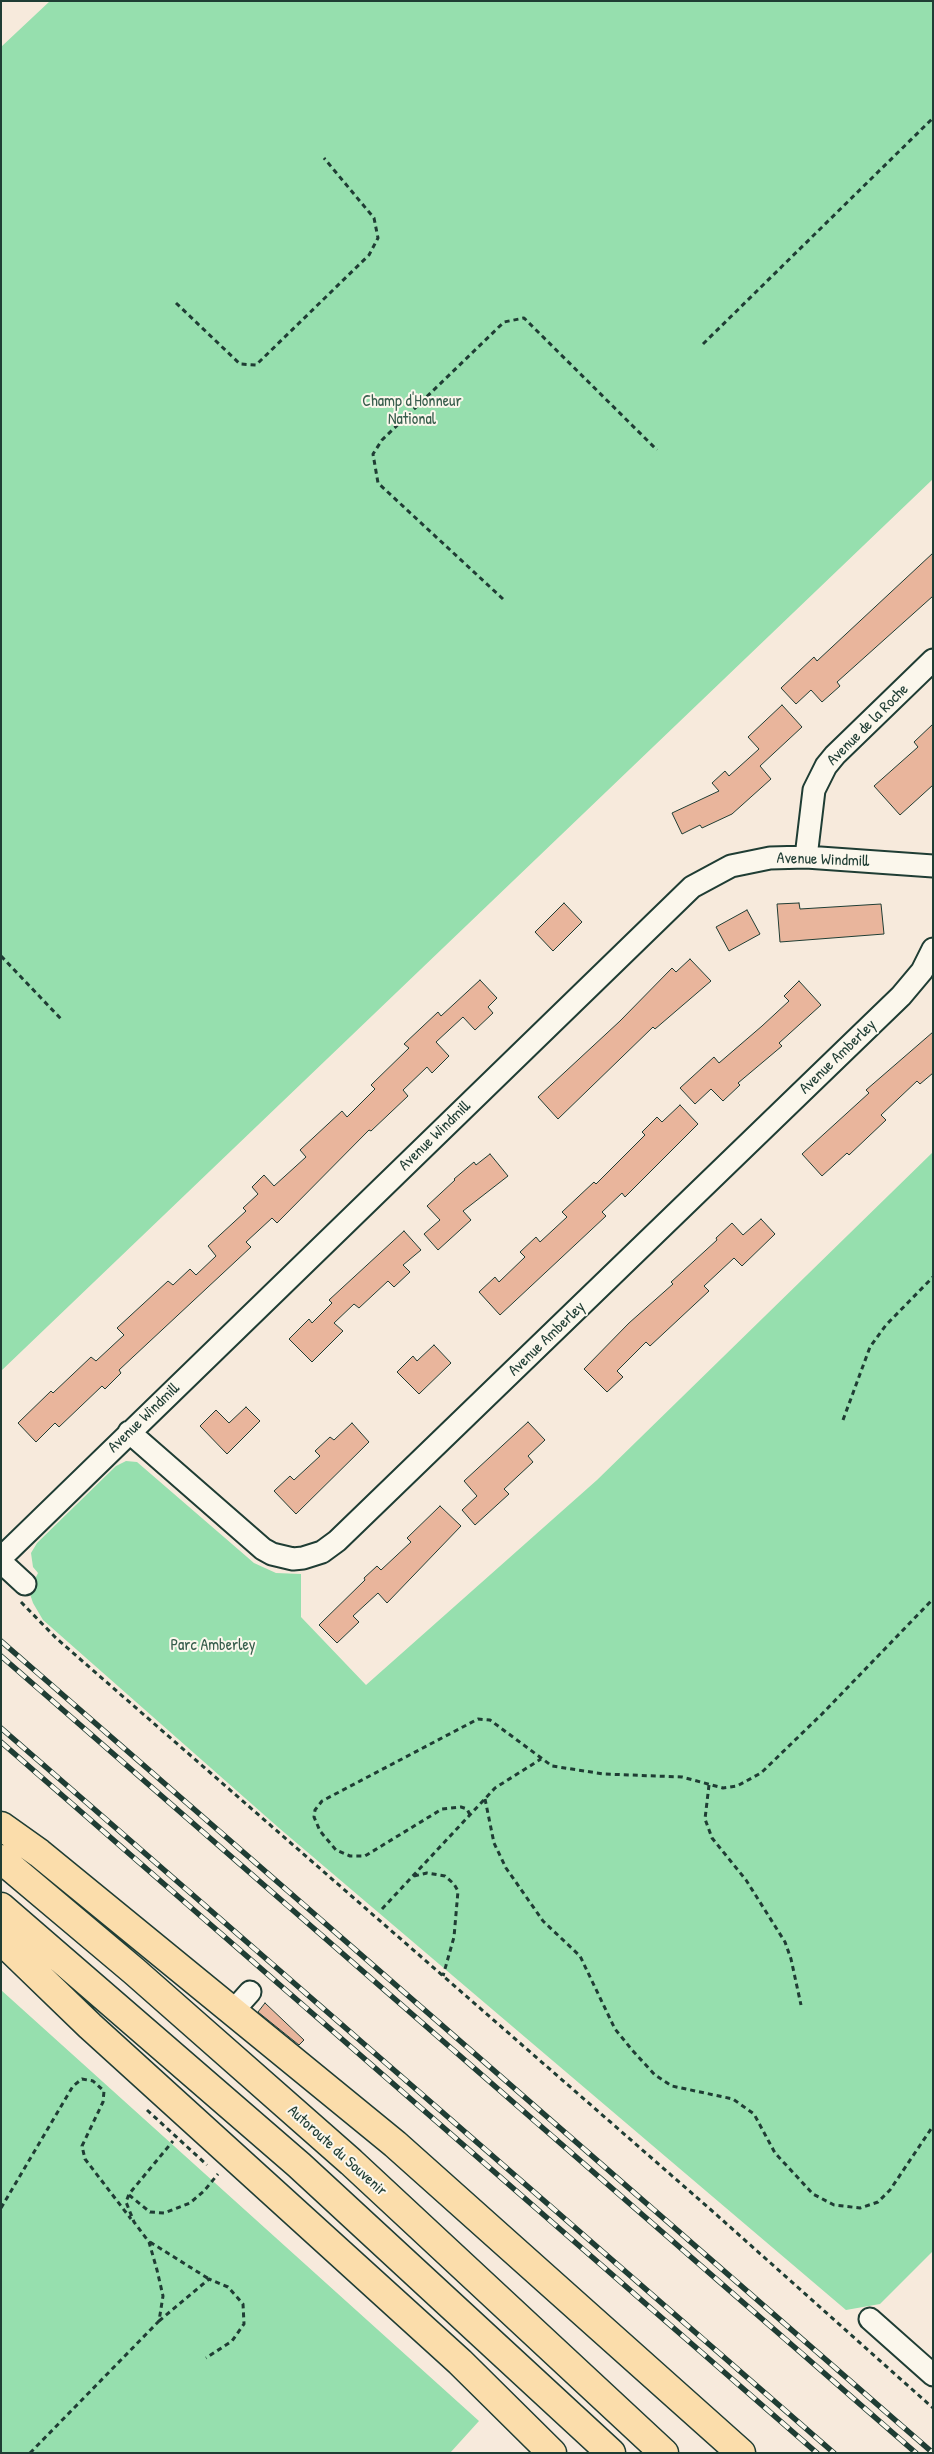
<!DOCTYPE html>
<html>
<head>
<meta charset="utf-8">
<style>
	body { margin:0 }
	#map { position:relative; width:934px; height:2454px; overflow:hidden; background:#f7eadc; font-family:"Patrick Hand",sans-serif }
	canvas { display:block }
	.frame { position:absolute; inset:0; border:2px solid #1f3d34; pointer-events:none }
</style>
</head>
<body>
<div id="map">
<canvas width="934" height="2454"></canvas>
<div class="frame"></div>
</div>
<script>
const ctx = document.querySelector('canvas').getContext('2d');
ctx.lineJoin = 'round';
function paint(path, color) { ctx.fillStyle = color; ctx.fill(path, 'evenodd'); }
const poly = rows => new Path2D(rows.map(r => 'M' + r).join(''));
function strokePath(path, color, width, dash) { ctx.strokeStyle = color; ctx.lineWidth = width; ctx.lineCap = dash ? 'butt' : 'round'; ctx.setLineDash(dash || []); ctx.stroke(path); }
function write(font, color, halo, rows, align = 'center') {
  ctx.font = font + ' "Patrick Hand",sans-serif'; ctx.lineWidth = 4; ctx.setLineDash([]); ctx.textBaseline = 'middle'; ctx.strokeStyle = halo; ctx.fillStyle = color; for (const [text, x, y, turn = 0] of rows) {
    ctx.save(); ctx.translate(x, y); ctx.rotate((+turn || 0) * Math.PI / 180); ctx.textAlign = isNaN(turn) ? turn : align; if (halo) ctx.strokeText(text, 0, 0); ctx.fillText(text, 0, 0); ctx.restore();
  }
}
const green = poly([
	[50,1,933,1,933,479,1,1371,1,47],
	[933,1152,933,2251,880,2304,846,2310,279,1828,43,1620,33,1603,29,1591,38,1573,33,1567,31,1553,37,1543,116,1466,126,1461,137,1462,254,1563,276,1573,301,1574,301,1617,366,1685,597,1480],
	[1,1990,479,2421,450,2453,1,2453]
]);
const building = poly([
	[933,553,933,596,837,682,840,686,822,702,811,690,796,704,781,688,814,657,817,661,933,553],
	[782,705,802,727,760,766,771,779,732,814,702,828,700,825,682,834,672,813,719,791,712,783,725,771,729,776,759,749,748,737,782,705],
	[933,724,933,785,900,815,874,786,918,747,914,742,933,724],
	[564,903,582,922,553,951,535,932,564,903],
	[799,903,800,909,881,904,884,934,780,942,777,904,799,903],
	[747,910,760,934,729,951,716,927,747,910],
	[690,959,711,981,655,1029,653,1027,558,1119,538,1097,620,1021,672,968,676,972,690,959],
	[480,980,497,998,488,1007,493,1013,475,1030,463,1017,436,1042,449,1056,432,1073,427,1067,403,1090,408,1096,371,1131,369,1130,277,1223,272,1218,246,1242,251,1247,119,1370,121,1373,105,1389,102,1386,59,1427,55,1423,36,1442,18,1423,51,1391,53,1393,91,1357,96,1361,124,1335,117,1328,168,1281,173,1285,190,1269,196,1275,216,1256,208,1246,246,1211,243,1208,258,1194,252,1187,264,1175,274,1186,306,1157,300,1150,342,1111,347,1117,375,1089,371,1085,409,1048,404,1044,438,1012,441,1016,480,980],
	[799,981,821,1005,779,1043,782,1046,738,1083,740,1085,723,1101,711,1089,695,1104,680,1088,714,1057,719,1063,762,1026,789,1001,784,996,799,981],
	[933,1032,933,1073,920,1084,917,1081,881,1115,886,1120,849,1155,847,1153,822,1176,802,1154,869,1093,866,1090,933,1032],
	[680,1105,698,1124,625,1197,622,1193,602,1212,606,1216,500,1315,479,1292,495,1277,499,1282,525,1257,520,1252,536,1237,540,1242,567,1217,562,1212,594,1182,596,1184,645,1135,642,1132,657,1117,662,1122,680,1105],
	[490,1154,508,1176,463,1211,471,1220,438,1250,424,1234,440,1220,427,1206,455,1180,454,1179,474,1162,476,1165,490,1154],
	[761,1219,775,1234,742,1266,734,1258,704,1286,709,1291,650,1346,646,1342,617,1371,623,1377,607,1392,584,1369,629,1323,673,1284,671,1282,717,1240,716,1238,732,1223,743,1235,761,1219],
	[404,1231,421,1250,403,1265,410,1272,394,1287,388,1281,359,1308,354,1304,334,1323,343,1331,312,1362,289,1339,309,1319,312,1323,332,1303,329,1300,404,1231],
	[434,1345,451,1363,419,1394,397,1372,413,1356,417,1361,434,1345],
	[246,1407,260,1421,227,1454,200,1426,216,1410,229,1423,246,1407],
	[528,1422,545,1440,528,1456,533,1462,504,1489,509,1494,475,1525,462,1510,477,1496,464,1481,528,1422],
	[352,1423,369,1442,296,1514,274,1491,290,1476,294,1480,320,1456,315,1451,330,1437,334,1440,352,1423],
	[440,1506,461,1526,387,1603,378,1593,353,1616,359,1622,337,1643,319,1625,365,1580,364,1578,377,1566,381,1570,411,1542,407,1538,440,1506],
	[265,2003,304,2040,299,2045,258,2012,265,2003]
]);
const path = poly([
	[176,303,240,364,256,365,369,255,378,238,374,218,324,158],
	[703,344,933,118],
	[503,599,378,483,373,454,382,440,504,322,524,318,657,450],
	[1,956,62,1020],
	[843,1420,870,1347,886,1325,933,1277],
	[21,1602,56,1638,710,2209,933,2408],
	[709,1785,705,1819,712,1838,746,1880,785,1942,791,1959,801,2005],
	[485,1799,494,1843,506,1868,543,1921,580,1956,615,2029,633,2051,655,2075,672,2086,733,2099,754,2114,775,2153,813,2194,834,2205,860,2208,878,2202,890,2190,933,2126],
	[470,1815,467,1809,461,1807,442,1809,365,1856,350,1856,336,1850,320,1831,314,1817,315,1810,322,1801,478,1719,490,1720,552,1766,604,1774,682,1777,723,1788,737,1786,761,1773,822,1714,933,1599],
	[414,1876,427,1873,445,1876,454,1884,458,1891,454,1937,443,1976],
	[382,1909,495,1788,541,1759],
	[147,2110,207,2165],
	[129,2195,150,2212,164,2213,190,2203,204,2191,218,2174],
	[1,2208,73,2086,82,2079,93,2081,104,2091,103,2102,82,2146,85,2159,131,2219],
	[150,2242,209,2279],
	[159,2321,209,2279,228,2287,243,2304,244,2324,232,2341,206,2358],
	[30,2453,159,2321,163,2296,157,2270,149,2242,134,2222,126,2202,129,2194,173,2141]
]);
const minor = poly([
	[806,857,814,790,826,766,835,755,933,660],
	[129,1432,263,1549,272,1554,293,1559,303,1558,322,1552,337,1541,901,996,922,971,933,949],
	[1,1558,692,887,731,866,770,858,806,857,933,866],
	[1,1562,25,1584],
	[233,2011,250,1992],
	[870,2319,933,2375]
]);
const highway = poly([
	[1,1826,39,1853,395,2144,741,2453],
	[1,1859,134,1971,351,2162,664,2453],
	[1,1907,299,2165,611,2453],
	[1,1940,90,2026,460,2362,552,2453]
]);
const rail = poly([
	[1,1641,933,2453],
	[1,1656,916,2453],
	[1,1728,834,2453],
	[1,1742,817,2453]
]);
const parkNames = [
	["Champ d'Honneur",412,402],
	["National",412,420],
	["Parc Amberley",213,1646]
];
const streetNames = [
	["Avenue de la Roche",868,725,-45],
	["Avenue Windmill",823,860,2],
	["Avenue Amberley",838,1057,-44],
	["Avenue Windmill",435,1136,-44],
	["Avenue Amberley",547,1339,-44],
	["Avenue Windmill",144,1418,-44],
	["Autoroute du Souvenir",337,2151,42]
];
paint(green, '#96dfae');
paint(building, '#e9b59c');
strokePath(building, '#1f3d34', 1);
strokePath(minor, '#1f3d34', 25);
strokePath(highway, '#1f3d34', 31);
strokePath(path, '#1f3d34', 3, [5, 4]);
strokePath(minor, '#fbf7ec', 21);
strokePath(highway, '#fbddab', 28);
strokePath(rail, '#1f3d34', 5.5);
strokePath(rail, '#fbf7ec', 4, [11]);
write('16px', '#375d4c', '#fbf7ec', parkNames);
write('16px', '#1f3d34', '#fbf7ec', streetNames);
</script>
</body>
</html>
